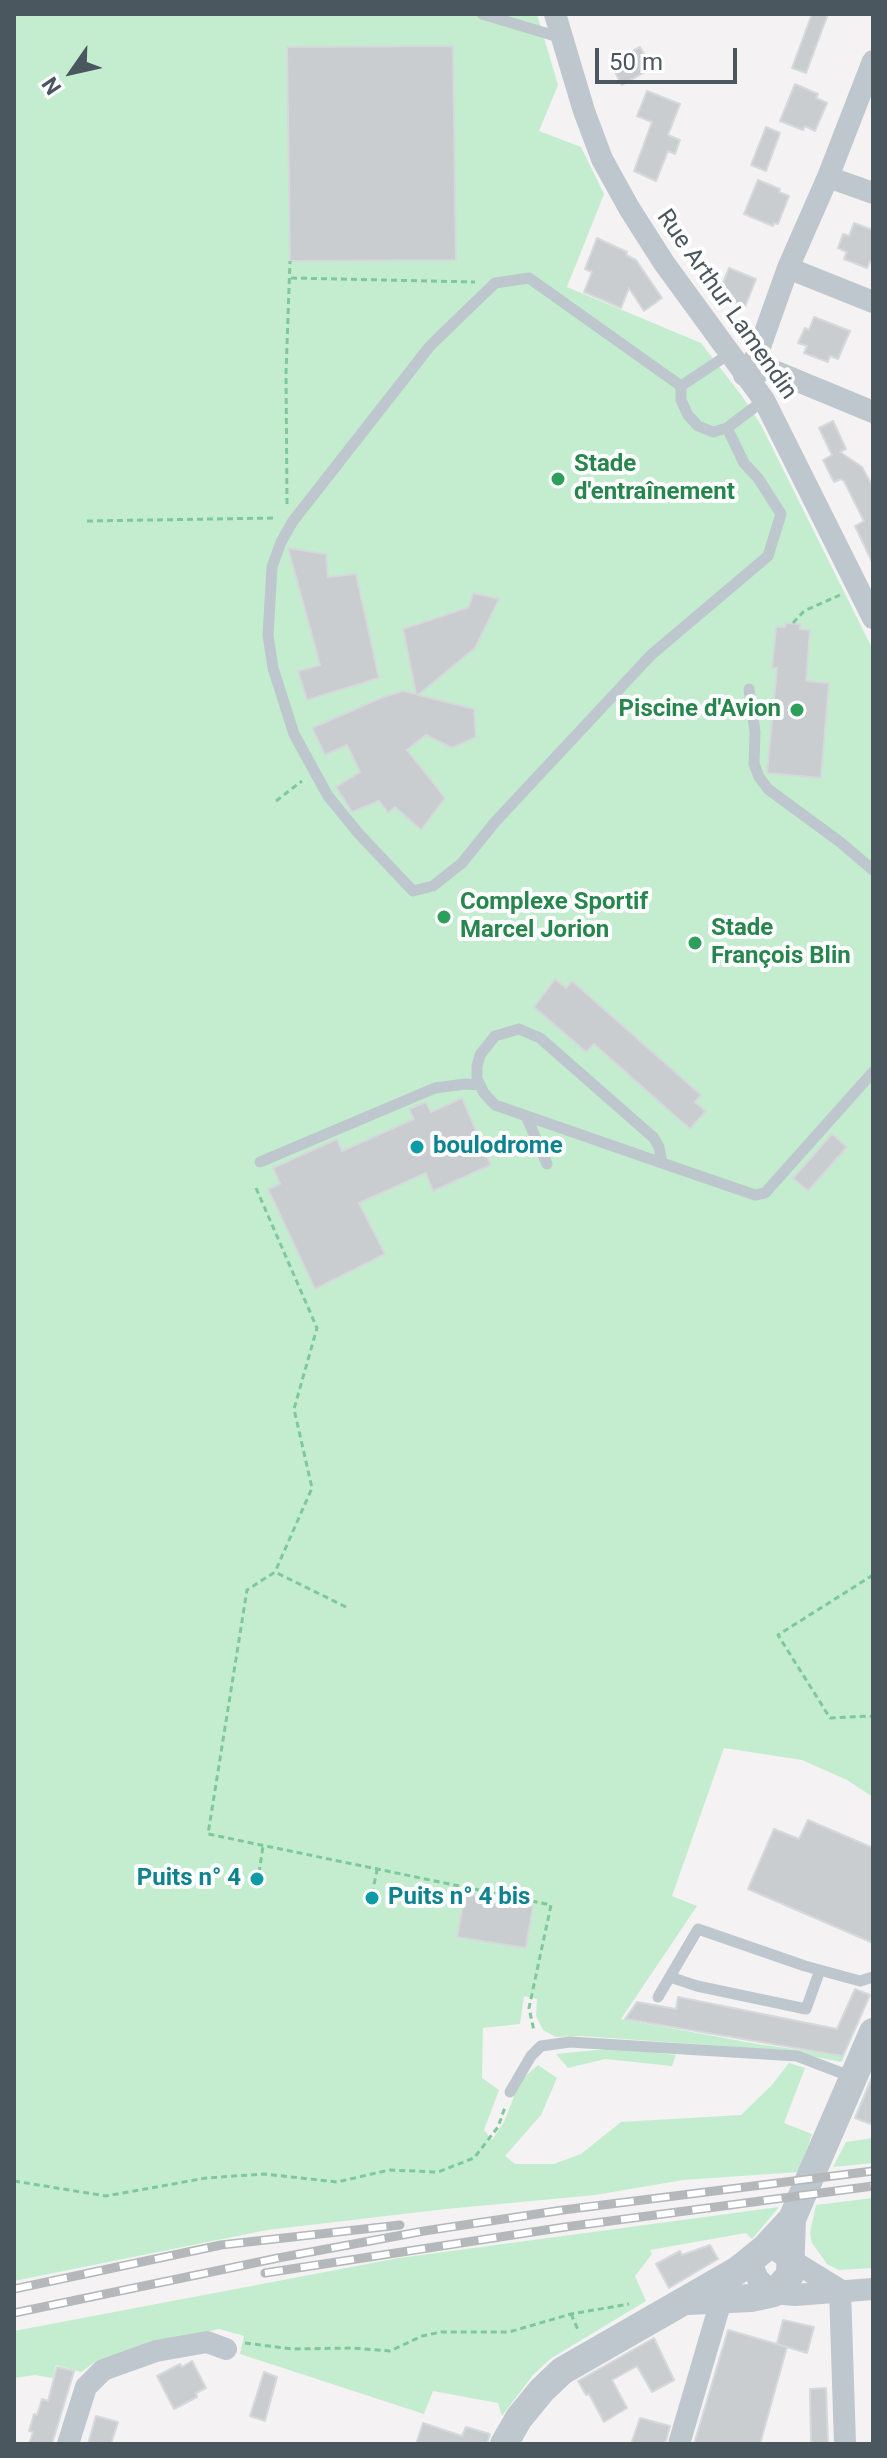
<!DOCTYPE html>
<html>
<head>
<meta charset="utf-8">
<style>
	body { margin:0 }
	#map { position:relative; width:887px; height:2458px; overflow:hidden; background:#f4f2f2; font-family:Roboto,sans-serif }
	canvas { display:block }
	.frame { position:absolute; inset:0; border:16px solid #4a575e; pointer-events:none }
	.north { position:absolute; left:32px; top:32px; width:80px; height:80px; -webkit-text-stroke:6px #fff; paint-order:stroke; rotate:236deg; font-size:22px; font-weight:700; line-height:32px; text-align:center; color:#4a575e }
	.north::after { content:''; display:block; margin:auto; width:28px; height:36px; background:#4a575e; clip-path:polygon(50% 0,100% 100%,50% 72%,0 100%) }
	.scale { position:absolute; left:595px; top:48px; width:142px; height:36px; box-sizing:border-box; border:4px solid #4a575e; border-top:0; padding-left:10px; font-size:24px; line-height:28px; white-space:nowrap; color:#4a575e; -webkit-text-stroke:6px #fff; paint-order:stroke }
</style>
</head>
<body>
<div id="map">
<canvas width="887" height="2458"></canvas>
<div class="frame"></div>
<div class="north">N</div>
<div class="scale">50 m</div>
</div>
<script>
const ctx = document.querySelector('canvas').getContext('2d');
ctx.lineJoin = 'round';
function paint(path, color) { ctx.fillStyle = color; ctx.fill(path, 'evenodd'); }
const poly = rows => new Path2D(rows.map(r => 'M' + r).join(''));
function strokePath(path, color, width, dash) { ctx.strokeStyle = color; ctx.lineWidth = width; ctx.lineCap = dash ? 'butt' : 'round'; ctx.setLineDash(dash || []); ctx.stroke(path); }
function write(font, color, halo, rows, align = 'center') {
  ctx.font = font + ' Roboto,sans-serif'; ctx.lineWidth = 8; ctx.setLineDash([]); ctx.textBaseline = 'middle'; ctx.strokeStyle = halo; ctx.fillStyle = color; for (const [text, x, y, turn = 0] of rows) {
    ctx.save(); ctx.translate(x, y); ctx.rotate((+turn || 0) * Math.PI / 180); ctx.textAlign = isNaN(turn) ? turn : align; if (halo) ctx.strokeText(text, 0, 0); ctx.fillText(text, 0, 0); ctx.restore();
  }
}
const green = poly([
	[14,14,537,14,558,85,539,131,581,147,604,194,567,287,701,343,742,396,761,425,873,650,873,1797,847,1780,802,1760,724,1748,672,1896,697,1906,621,2019,757,2044,844,2056,842,2062,779,2050,581,2036,556,2037,543,2030,536,2016,537,1999,524,1996,520,2024,483,2028,482,2078,499,2090,484,2130,492,2140,504,2122,520,2081,538,2065,557,2078,541,2115,505,2156,515,2164,554,2164,581,2154,621,2122,741,2115,771,2086,789,2063,805,2068,784,2123,812,2134,799,2172,683,2180,595,2195,446,2209,267,2230,14,2281],
	[617,2048,676,2055,672,2066,605,2059,568,2068,556,2054],
	[873,2138,873,2163,833,2167,846,2142],
	[873,2198,873,2268,839,2270,827,2264,812,2243,810,2233,816,2205],
	[779,2207,752,2239,746,2233,650,2250,652,2254,635,2276,646,2301,550,2359,533,2375,502,2416,498,2403,433,2391,424,2414,240,2354,244,2336,219,2329,151,2343,98,2360,81,2372,56,2365,53,2378,35,2375,14,2378,14,2331,399,2258]
]);
const building = poly([
	[812,14,828,14,806,73,792,68,812,14],
	[453,46,456,260,290,261,287,47,453,46],
	[640,47,652,68,622,85,610,63,640,47],
	[795,84,818,94,816,98,827,103,815,131,805,126,803,130,780,121,795,84],
	[647,91,680,104,668,135,680,140,675,154,668,151,656,181,634,171,652,122,637,116,647,91],
	[766,127,780,133,766,171,751,165,766,127],
	[758,180,780,189,779,192,789,196,778,224,774,223,773,226,744,214,758,180],
	[854,223,873,230,873,262,870,261,867,268,844,259,847,252,838,248,843,234,849,236,854,223],
	[597,238,627,252,626,255,636,260,662,298,644,311,629,288,621,308,584,292,592,272,585,269,597,238],
	[729,268,756,279,745,307,725,299,727,293,720,290,729,268],
	[814,317,850,331,838,359,830,356,828,362,804,353,807,346,798,343,805,328,809,330,814,317],
	[833,421,846,449,840,452,862,467,873,487,873,564,855,526,864,521,844,481,841,479,834,482,823,460,832,455,819,428,833,421],
	[288,548,326,554,328,577,356,574,379,678,307,700,298,671,320,665,288,548],
	[473,593,499,599,475,648,418,695,474,709,476,737,452,748,426,735,407,750,445,798,421,830,395,807,388,813,379,801,352,812,336,787,360,772,347,745,325,755,312,728,383,697,403,691,416,694,403,629,469,607,473,593],
	[786,623,801,624,800,629,810,630,806,681,829,683,821,778,767,773,777,668,772,668,776,627,785,627,786,623],
	[555,979,566,988,572,981,701,1095,695,1102,706,1111,690,1129,594,1044,586,1052,534,1007,555,979],
	[462,1098,491,1165,433,1191,426,1173,359,1203,385,1254,315,1289,268,1189,280,1184,273,1168,337,1139,342,1151,414,1119,409,1109,426,1102,431,1112,462,1098],
	[832,1134,847,1147,808,1191,793,1178,832,1134],
	[808,1820,873,1848,873,1943,748,1889,774,1829,799,1839,808,1820],
	[465,1894,533,1906,526,1948,457,1937,465,1894],
	[855,1989,870,1995,843,2056,625,2019,637,2002,676,2009,678,1997,837,2029,855,1989],
	[873,2075,873,2125,855,2118,873,2075],
	[710,2245,718,2259,669,2288,656,2264,680,2251,682,2255,710,2245],
	[783,2320,814,2327,807,2353,777,2344,783,2320],
	[728,2330,787,2347,760,2444,694,2444,728,2330],
	[654,2338,674,2380,652,2392,637,2366,612,2380,627,2408,604,2422,589,2394,586,2395,578,2381,654,2338],
	[192,2361,206,2388,196,2393,197,2397,174,2409,157,2376,180,2364,182,2367,192,2361],
	[57,2367,74,2371,52,2444,29,2444,33,2432,29,2431,34,2414,37,2415,42,2399,48,2401,57,2367],
	[264,2372,277,2377,265,2421,250,2416,264,2372],
	[826,2388,828,2444,811,2444,810,2389,826,2388],
	[96,2416,118,2422,111,2444,88,2444,96,2416],
	[640,2418,670,2426,665,2444,631,2444,640,2418],
	[423,2423,462,2436,466,2427,490,2434,487,2444,416,2444,423,2423]
]);
const path = poly([
	[291,278,475,282],
	[287,504,286,373,290,261],
	[87,521,276,518],
	[793,623,804,611,840,595],
	[276,801,302,781],
	[256,1188,317,1328,294,1409,312,1488,275,1572],
	[873,1575,778,1635,830,1718,873,1716],
	[346,1607,275,1572,247,1590,208,1834,551,1905,529,2008,534,2031],
	[259,1873,263,1846],
	[372,1894,377,1870],
	[14,2181,106,2196,206,2178,264,2174,337,2182,389,2170,438,2172,474,2158,498,2127,505,2107],
	[571,2314,579,2332],
	[245,2343,292,2349,353,2348,390,2351,422,2336,441,2332,509,2332,571,2314,629,2304]
]);
const service = poly([
	[482,14,562,38],
	[729,354,681,386,681,400,688,415,698,426,713,432,727,428,764,400],
	[681,386,529,278,495,283,430,346,293,521,281,542,272,567,268,635,273,668,294,734,328,796,359,834,413,891,433,886,462,863,495,822,651,655,768,556,781,514,758,478,744,463,727,428],
	[749,689,755,732,754,764,759,777,768,789,840,842,873,870],
	[519,1029,540,1038,654,1138,659,1147,662,1163,495,1105,484,1093,477,1079,477,1066,480,1055,495,1036,519,1029],
	[527,1118,547,1164],
	[260,1162,435,1088,465,1084,480,1085],
	[662,1163,755,1195,765,1193,873,1072],
	[670,1977,697,1986,806,2009,820,1970],
	[658,1997,698,1929,805,1966,860,1981,873,1977],
	[510,2092,531,2056,541,2046,570,2042,797,2056,852,2077]
]);
const minor = poly([
	[555,14,584,111,602,159,629,208,664,263,764,400,873,618],
	[828,177,873,193],
	[788,268,873,302],
	[744,375,757,355,788,268,828,177,873,61],
	[744,375,769,369,873,412],
	[780,2253,840,2290],
	[750,2261,758,2279,774,2293,795,2295,873,2289],
	[840,2290,845,2444],
	[68,2444,86,2387,103,2370,156,2351,207,2342,226,2349],
	[679,2444,718,2311,721,2287]
]);
const tertiary = poly([
	[688,2301,751,2298,774,2293,790,2275,792,2219],
	[504,2444,519,2418,542,2390,562,2371,738,2270,764,2249,792,2219,873,2032]
]);
const rail = poly([
	[265,2273,565,2227,873,2186],
	[14,2289,221,2245,400,2225],
	[14,2313,278,2258,424,2231,563,2210,873,2171]
]);
const markers = [
	[558,479,8,"#2e9e5b"],
	[797,710,8,"#2e9e5b"],
	[444,917,8,"#2e9e5b"],
	[695,943,8,"#2e9e5b"],
	[417,1147,8,"#0f9aa8"],
	[257,1879,8,"#0f9aa8"],
	[372,1898,8,"#0f9aa8"]
];
const streetNames = [
	["Rue Arthur Lamendin",726,305,55]
];
const leisureNames = [
	["Stade",574,465],
	["d'entraînement",574,493],
	["Piscine d'Avion",781,710,"right"],
	["Complexe Sportif",460,903],
	["Marcel Jorion",460,931],
	["Stade",711,929],
	["François Blin",711,957]
];
const cultureNames = [
	["boulodrome",433,1147],
	["Puits n° 4",241,1879,"right"],
	["Puits n° 4 bis",388,1898]
];
paint(green, '#c4edcf');
paint(building, '#c9cdd0');
strokePath(building, '#d6d9dc', 2);
strokePath(path, '#7ec99b', 3, [6, 4]);
strokePath(service, '#bec7cd', 11);
strokePath(minor, '#bec7cd', 22);
strokePath(tertiary, '#bec7cd', 28);
strokePath(rail, '#b4b8bb', 9);
strokePath(rail, '#fff', 6, [18]);
for (const [x, y, r, color] of markers) { const dot = new Path2D(); dot.arc(x, y, r, 0, 2 * Math.PI); ctx.fillStyle = color; ctx.fill(dot); strokePath(dot, '#fff', 3); }
write('24px', '#4a575e', '#fff', streetNames);
write('bold 24px', '#27864d', '#fff', leisureNames, 'left');
write('bold 24px', '#0d838f', '#fff', cultureNames, 'left');
</script>
</body>
</html>
